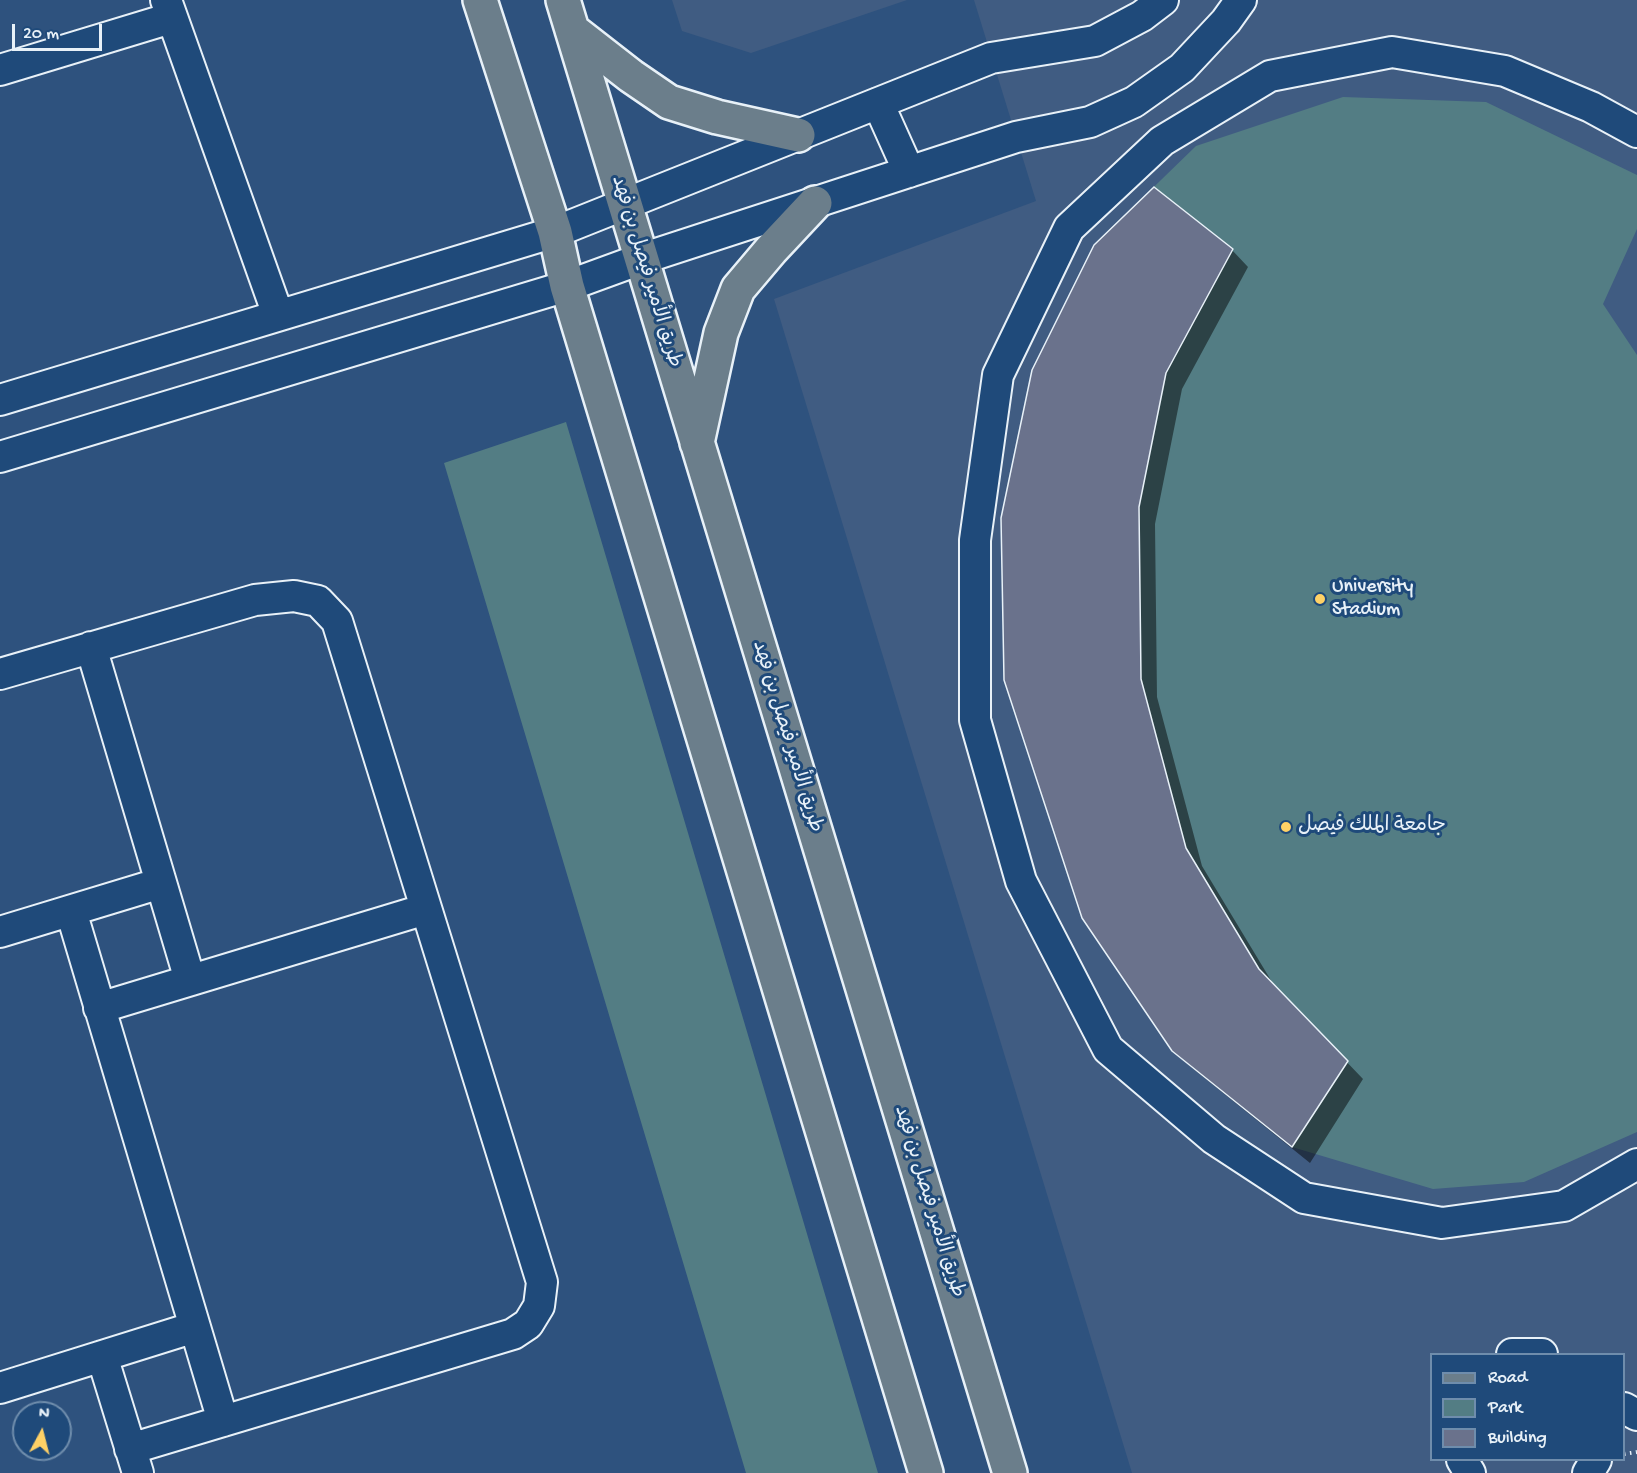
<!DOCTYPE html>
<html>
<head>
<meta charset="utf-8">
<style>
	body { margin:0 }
	#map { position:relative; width:1637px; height:1473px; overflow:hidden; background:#2e527e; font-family:"Gochi Hand",sans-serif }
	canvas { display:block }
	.legend { position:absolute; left:1430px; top:1353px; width:195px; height:108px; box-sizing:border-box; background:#1f4a7a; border:2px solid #6f8dac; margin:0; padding:8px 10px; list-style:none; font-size:18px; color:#e8f1f8 }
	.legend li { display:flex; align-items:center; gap:12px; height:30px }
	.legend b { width:30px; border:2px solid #6f8dac }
	.north { position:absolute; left:12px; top:1401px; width:60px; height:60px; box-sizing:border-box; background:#1f4a7a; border:2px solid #6f8dac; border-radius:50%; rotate:7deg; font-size:16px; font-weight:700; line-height:24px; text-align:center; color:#e8f1f8 }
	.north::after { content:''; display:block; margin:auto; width:21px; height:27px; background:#ffd166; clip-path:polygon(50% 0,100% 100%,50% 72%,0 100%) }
	.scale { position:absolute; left:12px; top:24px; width:90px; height:27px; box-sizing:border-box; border:3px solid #e8f1f8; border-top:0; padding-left:8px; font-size:18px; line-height:21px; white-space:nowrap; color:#e8f1f8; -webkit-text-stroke:4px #1f4a7a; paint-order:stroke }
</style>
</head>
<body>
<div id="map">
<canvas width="1637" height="1473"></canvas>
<ul class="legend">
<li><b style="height:8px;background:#6b7e8b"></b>Road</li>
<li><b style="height:16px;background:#537d84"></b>Park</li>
<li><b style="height:16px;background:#6a728c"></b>Building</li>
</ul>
<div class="north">N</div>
<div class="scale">20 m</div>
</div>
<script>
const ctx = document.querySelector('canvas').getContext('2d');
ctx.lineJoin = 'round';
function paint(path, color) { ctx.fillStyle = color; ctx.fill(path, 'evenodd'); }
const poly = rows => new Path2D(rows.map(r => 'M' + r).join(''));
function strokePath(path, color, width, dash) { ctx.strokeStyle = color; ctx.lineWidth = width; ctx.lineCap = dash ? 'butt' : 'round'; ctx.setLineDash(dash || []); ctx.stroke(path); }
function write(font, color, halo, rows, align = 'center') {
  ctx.font = font + ' "Gochi Hand","Playpen Sans Arabic",sans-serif'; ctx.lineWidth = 6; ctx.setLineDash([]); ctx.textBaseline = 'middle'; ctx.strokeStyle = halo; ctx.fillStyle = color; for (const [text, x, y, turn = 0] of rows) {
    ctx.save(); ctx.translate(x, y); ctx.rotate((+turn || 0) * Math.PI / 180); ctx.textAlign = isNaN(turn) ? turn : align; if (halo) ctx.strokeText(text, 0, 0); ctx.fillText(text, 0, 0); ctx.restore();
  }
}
const built = poly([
	[672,0,907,0,751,53,682,31],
	[974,0,1637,0,1637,1473,1132,1473,774,299,1036,201],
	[1432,1354,1624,1354,1624,1460,1432,1460]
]);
const green = poly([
	[1343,97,1486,102,1637,175,1637,229,1603,304,1637,355,1637,1132,1524,1182,1433,1189,1292,1147,1172,1051,1082,918,1004,680,1001,518,1032,370,1094,245,1196,146],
	[566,422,878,1473,746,1473,444,463]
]);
const shadow = poly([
	[1232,250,1248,267,1182,389,1155,524,1157,697,1202,866,1275,987,1363,1079,1310,1163,1191,1067,1173,1050,1003,519]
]);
const building = poly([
	[1154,187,1233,249,1166,373,1139,507,1141,679,1186,848,1259,969,1348,1061,1292,1147,1172,1051,1082,918,1004,680,1001,518,1032,370,1094,245,1154,187]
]);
const path = poly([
	[1624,1454,1637,1452]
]);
const minor = poly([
	[166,0,278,315],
	[0,70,171,18],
	[878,103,909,172],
	[1637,132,1591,107,1505,71,1392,52,1270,76,1162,141,1069,228,998,375,975,540,975,720,1021,881,1108,1049,1214,1139,1304,1198,1442,1223,1564,1206,1637,1164],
	[0,400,555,232,991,58,1095,41,1142,16,1163,0],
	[0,457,567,286,641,259,1016,137,1090,122,1134,102,1182,68,1226,21,1241,0],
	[91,647,190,980],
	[0,674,255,600,294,596,318,601,337,621,542,1282,539,1306,528,1324,513,1334,130,1449],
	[71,911,223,1421],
	[0,932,161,883],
	[99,1008,426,909],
	[1512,1354,1542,1354],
	[102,1356,138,1473],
	[0,1388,195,1327],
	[1624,1408,1637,1415],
	[1462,1460,1470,1473],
	[1588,1473,1596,1460]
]);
const major = poly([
	[480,0,555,232,567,286,926,1473],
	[563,0,1010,1473],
	[572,30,631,76,669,102,717,117,798,135],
	[697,443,721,333,738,289,771,250,815,203]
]);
const markers = [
	[1320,599,6,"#ffd166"],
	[1286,827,6,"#ffd166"]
];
const streetNames = [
	["طريق الأمير فيصل بن فهد",645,272,73],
	["طريق الأمير فيصل بن فهد",786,737,73],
	["طريق الأمير فيصل بن فهد",928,1202,73]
];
const poiNames = [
	["University",1332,588],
	["Stadium",1332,611],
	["جامعة الملك فيصل",1298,827]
];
paint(built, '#405c82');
paint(green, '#537d84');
paint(shadow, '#0007');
paint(building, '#6a728c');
strokePath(building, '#e8f1f8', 1.5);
strokePath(minor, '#e8f1f8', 34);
strokePath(major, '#e8f1f8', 38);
strokePath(path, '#e8f1f8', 4, [1.5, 4.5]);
strokePath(minor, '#1f4a7a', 30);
strokePath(major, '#6b7e8b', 33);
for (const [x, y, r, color] of markers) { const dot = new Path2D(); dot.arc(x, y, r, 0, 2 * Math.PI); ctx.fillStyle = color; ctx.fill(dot); strokePath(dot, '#1f4a7a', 2); }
write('20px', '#e8f1f8', '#1f4a7a', streetNames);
write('20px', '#e8f1f8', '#1f4a7a', poiNames, 'left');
</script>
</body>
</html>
